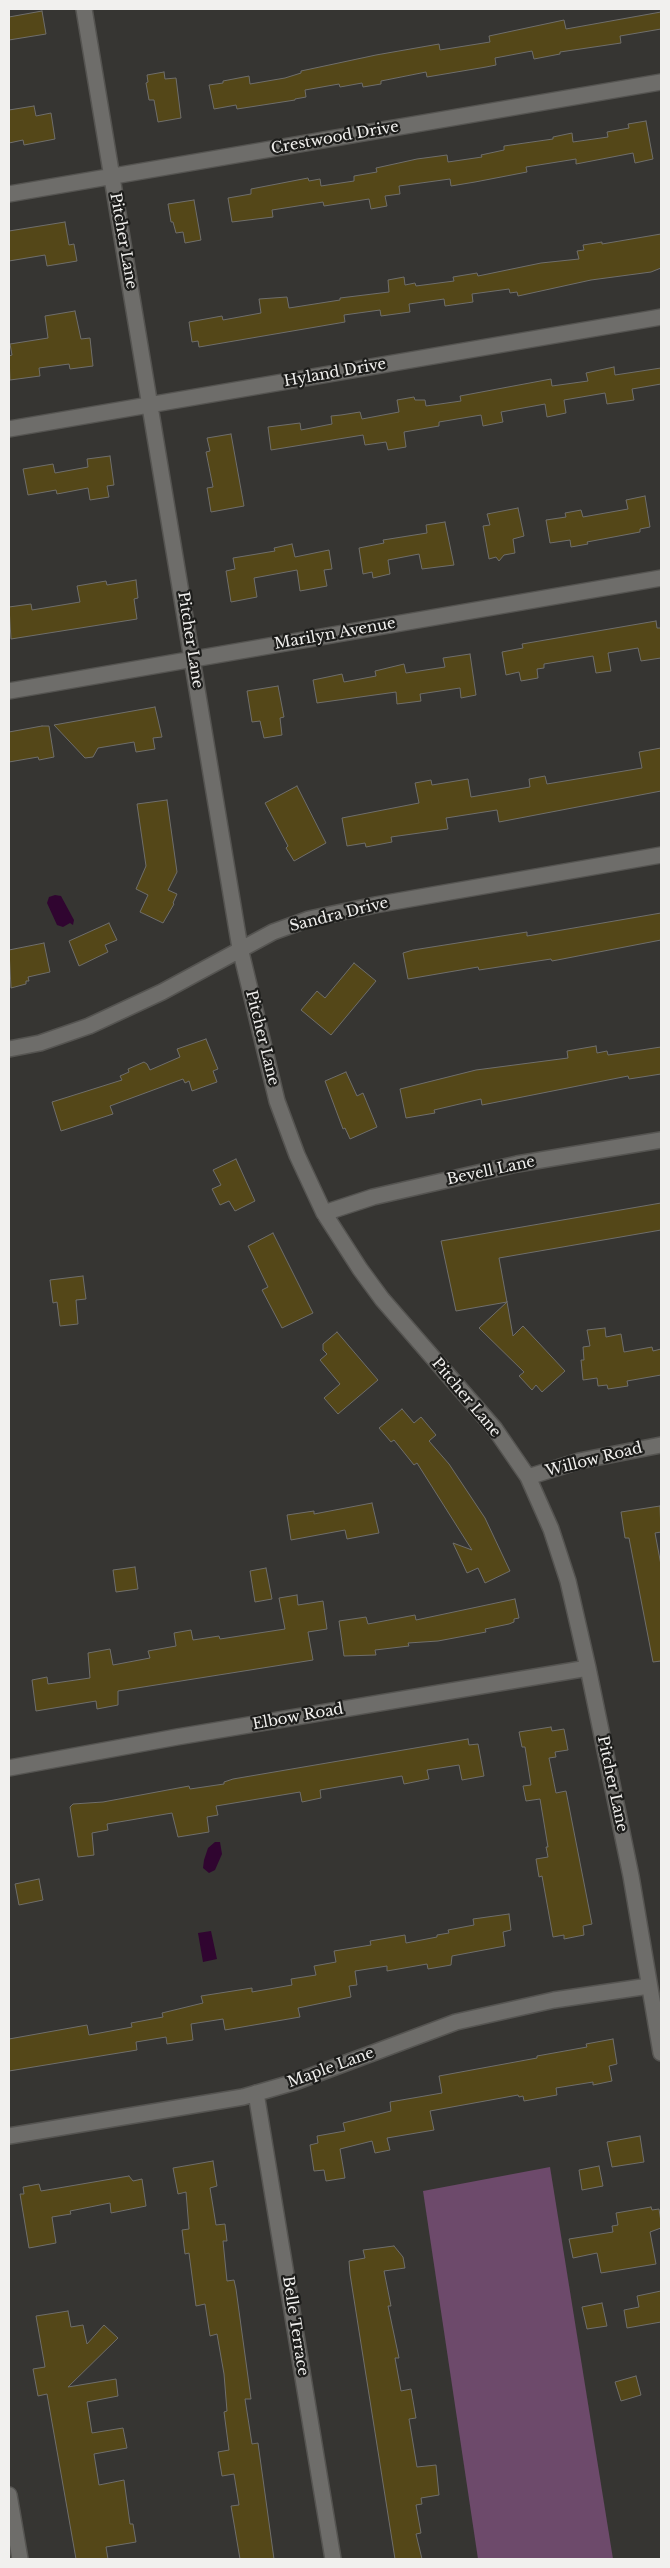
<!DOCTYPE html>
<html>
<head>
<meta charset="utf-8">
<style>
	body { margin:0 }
	#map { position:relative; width:670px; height:2568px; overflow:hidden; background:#363532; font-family:"Libre Baskerville",serif }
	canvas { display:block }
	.frame { position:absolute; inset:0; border:10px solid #f1f0ee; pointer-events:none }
</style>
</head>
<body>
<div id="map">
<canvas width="670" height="2568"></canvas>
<div class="frame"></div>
</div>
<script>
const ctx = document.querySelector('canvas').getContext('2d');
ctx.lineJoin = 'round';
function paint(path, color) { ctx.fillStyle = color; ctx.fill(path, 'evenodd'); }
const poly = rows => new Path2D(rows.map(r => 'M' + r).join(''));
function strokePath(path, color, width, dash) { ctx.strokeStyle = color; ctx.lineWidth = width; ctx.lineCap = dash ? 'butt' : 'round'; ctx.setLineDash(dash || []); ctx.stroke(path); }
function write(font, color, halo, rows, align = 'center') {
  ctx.font = font + ' "Libre Baskerville",serif'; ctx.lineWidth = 4.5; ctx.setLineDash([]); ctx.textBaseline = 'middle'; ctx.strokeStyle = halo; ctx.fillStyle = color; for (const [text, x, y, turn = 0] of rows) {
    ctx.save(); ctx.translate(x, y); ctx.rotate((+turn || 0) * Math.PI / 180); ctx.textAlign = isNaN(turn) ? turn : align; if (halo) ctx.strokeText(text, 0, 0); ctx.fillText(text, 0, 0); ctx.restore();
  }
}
const green = poly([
	[550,2167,613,2559,478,2559,423,2191]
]);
const water = poly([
	[55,895,61,896,74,920,73,925,70,923,63,927,57,925,47,903,49,897],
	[215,1842,220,1842,222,1854,215,1870,209,1873,203,1868,204,1860,208,1848],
	[211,1931,217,1959,203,1962,198,1933]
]);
const building = poly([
	[42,11,46,34,9,40,9,17,42,11],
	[661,12,661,29,620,36,621,43,560,52,560,54,534,59,532,51,495,58,496,65,486,67,427,77,426,72,381,81,381,84,363,87,362,83,340,87,339,84,305,90,306,97,295,99,295,100,237,109,236,105,214,109,209,85,223,83,223,81,249,76,250,84,285,78,301,73,301,71,376,55,439,44,440,50,490,42,489,36,564,20,566,29,661,12],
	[164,72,165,79,176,78,181,118,158,122,154,100,149,100,146,83,148,82,147,75,164,72],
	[34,106,36,116,51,113,55,139,24,145,23,140,9,143,9,110,34,106],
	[646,121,653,159,635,163,633,153,576,164,576,159,526,167,527,172,475,182,451,186,450,179,399,186,400,194,385,196,387,206,371,209,369,199,324,206,323,202,272,210,273,217,232,222,228,198,251,194,251,189,308,178,309,181,320,179,321,186,354,181,354,176,377,172,376,168,417,159,447,155,448,162,482,157,481,155,504,150,504,146,553,139,553,137,572,133,573,142,608,137,607,132,629,128,628,124,646,121],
	[194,200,201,240,185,243,183,232,176,233,173,222,171,222,168,204,194,200],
	[65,222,69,245,74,244,77,261,47,266,45,255,9,261,9,231,65,222],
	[661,234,661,268,651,272,591,280,518,296,517,292,510,293,509,289,472,294,473,302,445,306,444,299,409,304,410,312,381,316,380,310,344,315,345,322,199,347,198,341,192,342,189,322,222,316,223,320,261,313,259,299,287,297,289,308,340,300,340,298,389,292,388,280,404,277,405,285,415,283,416,286,454,281,453,277,477,273,478,276,541,263,579,259,577,251,584,250,583,245,602,242,602,244,661,234],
	[75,311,81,339,90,338,93,366,70,369,69,364,39,368,40,376,10,380,9,356,12,355,10,344,48,338,45,316,75,311],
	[614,367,615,375,661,368,661,384,632,389,634,400,607,404,605,393,564,400,566,413,547,417,545,404,501,412,503,422,483,426,481,415,439,422,439,426,404,432,406,447,388,450,386,442,365,445,363,435,271,450,268,427,300,423,301,430,332,424,331,416,341,415,360,412,362,419,399,412,397,400,414,397,415,400,425,400,426,406,461,401,460,396,551,379,552,386,588,381,586,373,614,367],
	[231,434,244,506,211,512,207,488,213,487,206,452,210,451,207,438,231,434],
	[110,456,114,485,107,486,109,497,90,500,88,488,57,494,56,490,28,495,23,469,53,464,55,473,88,467,87,459,110,456],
	[645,496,650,527,640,529,640,532,587,542,588,544,571,547,570,540,550,543,546,520,566,517,565,513,581,510,583,517,628,509,626,500,645,496],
	[518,508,524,536,513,539,515,553,504,555,499,561,496,557,489,559,483,526,490,525,487,514,518,508],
	[445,522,454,565,422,569,419,554,388,560,390,574,373,578,372,572,363,574,359,548,384,543,383,540,427,533,426,525,445,522],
	[292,544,295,557,329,550,332,569,324,570,327,586,300,591,297,570,254,578,257,597,231,602,226,571,235,569,233,558,275,551,274,548,292,544],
	[136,580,138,598,134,599,137,619,11,639,9,607,31,604,32,610,80,602,77,586,106,581,107,585,136,580],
	[656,621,657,628,661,628,661,658,641,661,638,648,608,653,611,671,596,673,593,656,544,664,544,668,537,669,538,678,521,681,519,672,506,675,502,652,523,648,522,644,656,621],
	[470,654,476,695,461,698,460,688,420,694,421,701,397,704,396,692,317,703,313,680,342,674,344,682,376,676,375,671,404,664,406,673,445,667,443,658,470,654],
	[278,686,284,717,280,718,282,735,264,738,260,721,252,722,247,691,278,686],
	[155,707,162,737,153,738,155,749,136,752,134,742,98,748,93,757,85,758,54,725,155,707],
	[42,726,49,726,54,757,39,760,38,757,9,762,9,732,42,726],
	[661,748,661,791,499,822,497,810,446,818,448,829,391,837,392,842,366,847,365,843,347,846,342,818,419,803,415,783,431,780,432,785,468,779,471,797,530,787,529,779,545,776,547,784,642,768,639,752,661,748],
	[297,786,326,843,294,861,286,848,288,846,265,803,297,786],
	[167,800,177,872,168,890,177,894,173,903,174,904,163,923,140,912,148,895,136,889,146,866,137,804,167,800],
	[661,913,661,940,552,961,551,959,479,970,478,967,408,979,403,953,413,950,527,932,527,936,661,913],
	[109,923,117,940,105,945,108,952,79,966,69,941,109,923],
	[44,943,50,972,28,977,29,981,26,981,26,984,11,988,9,950,44,943],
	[354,963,376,981,331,1035,301,1010,317,991,325,998,354,963],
	[206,1039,218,1069,213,1071,217,1082,192,1091,189,1081,185,1083,183,1079,110,1106,113,1114,61,1131,52,1102,122,1080,120,1076,129,1072,128,1069,144,1062,147,1064,150,1070,180,1057,177,1049,206,1039],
	[596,1046,597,1053,607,1051,608,1055,661,1047,661,1074,629,1079,628,1076,482,1105,481,1099,434,1110,435,1113,406,1118,400,1089,476,1070,568,1058,567,1051,596,1046],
	[346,1072,357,1096,363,1093,377,1127,350,1139,345,1128,343,1129,325,1081,346,1072],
	[236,1159,255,1201,235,1211,229,1201,220,1205,212,1189,221,1185,213,1170,236,1159],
	[661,1203,661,1230,499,1258,507,1302,456,1311,441,1241,661,1203],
	[273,1233,313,1313,282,1328,262,1290,268,1287,248,1246,273,1233],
	[83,1276,86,1299,76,1300,78,1324,60,1326,57,1302,53,1303,50,1280,83,1276],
	[507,1302,513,1336,523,1326,565,1371,542,1392,536,1385,532,1390,519,1376,524,1372,479,1328,507,1302],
	[605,1328,606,1337,621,1334,624,1352,652,1347,653,1351,661,1349,661,1375,627,1381,628,1386,608,1389,607,1385,598,1386,597,1378,583,1380,581,1360,584,1360,583,1347,590,1346,587,1330,605,1328],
	[337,1332,378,1380,338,1414,324,1398,340,1384,320,1360,327,1354,323,1350,323,1344,337,1332],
	[402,1409,414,1423,421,1417,436,1435,429,1441,449,1464,485,1518,510,1571,485,1583,478,1568,467,1573,453,1543,472,1550,417,1463,414,1465,394,1440,391,1442,379,1428,402,1409],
	[372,1503,379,1533,347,1539,345,1530,291,1540,287,1515,314,1511,314,1514,372,1503],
	[660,1506,661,1532,655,1533,661,1565,661,1661,653,1662,629,1538,625,1538,621,1512,660,1506],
	[135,1567,138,1589,116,1592,113,1570,135,1567],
	[266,1568,272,1599,255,1602,250,1571,266,1568],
	[297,1595,298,1605,323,1601,327,1629,308,1632,313,1660,118,1691,118,1705,97,1709,96,1701,36,1711,32,1680,47,1677,48,1684,90,1678,88,1653,110,1649,113,1665,150,1658,148,1651,176,1646,174,1633,191,1630,193,1640,219,1636,220,1639,285,1629,279,1598,297,1595],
	[515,1599,519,1618,514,1619,514,1622,509,1624,485,1629,486,1632,438,1641,408,1643,409,1646,375,1650,376,1655,344,1656,339,1621,366,1617,368,1624,415,1615,416,1620,515,1599],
	[551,1727,552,1731,564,1729,568,1750,555,1752,556,1757,549,1758,556,1793,566,1791,592,1924,583,1926,584,1935,564,1939,564,1935,553,1937,542,1876,539,1877,536,1859,548,1857,546,1847,548,1847,540,1799,526,1801,523,1786,531,1785,525,1747,522,1747,519,1732,551,1727],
	[468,1739,469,1745,478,1744,484,1776,462,1780,459,1765,427,1770,429,1779,404,1784,402,1776,320,1790,321,1798,302,1802,300,1792,216,1806,218,1815,207,1817,209,1832,178,1837,172,1813,107,1824,108,1830,92,1833,94,1855,78,1857,70,1807,73,1804,103,1802,189,1786,190,1789,224,1784,224,1782,233,1779,468,1739],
	[39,1879,43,1900,19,1905,15,1884,39,1879],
	[509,1914,511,1930,503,1932,505,1946,452,1956,451,1965,428,1969,427,1964,387,1971,387,1966,355,1971,357,1985,349,1986,351,1997,298,2008,300,2017,225,2030,223,2019,191,2024,193,2040,167,2044,166,2037,136,2042,137,2050,9,2071,9,2039,87,2025,89,2035,132,2027,131,2023,163,2017,162,2013,203,2003,201,1996,252,1988,252,1992,292,1985,291,1979,316,1975,314,1966,336,1962,334,1951,371,1945,370,1941,405,1935,406,1943,437,1937,437,1935,449,1933,448,1930,474,1925,473,1919,509,1914],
	[613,2039,617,2064,609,2066,612,2081,593,2085,593,2082,556,2088,557,2095,524,2101,523,2096,519,2097,518,2095,430,2111,434,2130,387,2138,390,2150,375,2153,372,2141,340,2149,345,2178,326,2181,324,2170,314,2171,310,2145,318,2143,317,2136,345,2131,343,2123,391,2111,390,2102,442,2093,439,2076,537,2058,537,2056,587,2047,586,2044,613,2039],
	[640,2136,644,2162,612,2167,607,2142,640,2136],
	[213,2161,217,2186,210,2188,216,2225,225,2224,227,2241,223,2241,227,2281,234,2280,236,2289,251,2399,245,2399,252,2444,258,2443,274,2559,240,2559,231,2506,239,2505,234,2474,222,2476,218,2452,229,2450,224,2412,227,2411,224,2374,217,2334,210,2336,205,2304,196,2306,189,2253,185,2254,182,2230,189,2229,186,2192,178,2194,173,2168,213,2161],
	[599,2166,603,2186,582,2190,579,2170,599,2166],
	[129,2176,133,2181,142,2179,146,2206,111,2213,110,2203,70,2211,71,2214,52,2217,56,2243,29,2248,20,2194,24,2194,23,2187,39,2184,41,2191,129,2176],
	[651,2207,652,2210,659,2209,661,2222,661,2228,650,2232,656,2264,601,2273,597,2253,573,2258,569,2239,613,2232,612,2226,618,2225,616,2213,651,2207],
	[394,2246,403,2257,405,2268,384,2271,391,2306,388,2306,399,2358,395,2358,401,2391,411,2389,416,2418,409,2419,417,2467,436,2465,439,2495,421,2498,422,2504,416,2505,421,2533,416,2534,422,2559,395,2559,350,2274,349,2261,365,2258,363,2250,394,2246],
	[661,2291,661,2322,627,2328,624,2310,639,2307,637,2296,661,2291],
	[602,2303,607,2326,587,2329,582,2307,602,2303],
	[68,2311,71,2327,83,2325,87,2344,104,2325,118,2338,68,2387,116,2379,118,2396,87,2402,92,2433,123,2428,127,2448,94,2454,99,2485,124,2480,130,2524,133,2524,136,2542,106,2547,108,2559,76,2559,47,2394,38,2396,33,2369,45,2367,36,2316,68,2311],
	[636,2376,641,2395,621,2401,615,2382,636,2376]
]);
const street = poly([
	[84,9,240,948,277,1101,297,1155,324,1213,360,1269,382,1299,495,1429,528,1477,551,1529,568,1581,588,1668,631,1876,661,2053],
	[9,194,661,82],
	[9,429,661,317],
	[9,691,661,578],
	[9,1049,40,1043,89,1026,162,992,273,932,309,919,375,905,661,855],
	[324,1213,373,1197,517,1164,661,1140],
	[528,1477,579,1461,661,1445],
	[9,1768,177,1737,588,1668],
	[256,2093,333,2559],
	[9,2136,243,2097,295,2082,456,2022,554,2000,649,1986]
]);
const secondary = poly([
	[9,2495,20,2559]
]);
const streetNames = [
	["Crestwood Drive",335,138,-10],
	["Pitcher Lane",123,241,80],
	["Hyland Drive",335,373,-10],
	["Marilyn Avenue",335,634,-10],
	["Pitcher Lane",190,640,81],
	["Sandra Drive",339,915,-14],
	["Pitcher Lane",262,1038,76],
	["Bevell Lane",491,1171,-12],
	["Pitcher Lane",466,1398,50],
	["Willow Road",594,1460,-14],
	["Elbow Road",298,1717,-10],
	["Pitcher Lane",612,1784,78],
	["Maple Lane",331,2068,-20],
	["Belle Terrace",295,2326,81]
];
paint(green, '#6d4a6b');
paint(water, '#300530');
paint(building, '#544718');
strokePath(building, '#6f6e6b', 1);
strokePath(street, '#555451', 18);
strokePath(secondary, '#555451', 18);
strokePath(street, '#6e6d6a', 15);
strokePath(secondary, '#6e6d6a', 15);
write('15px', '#f1f0ee', '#1d1d1b', streetNames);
</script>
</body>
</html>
